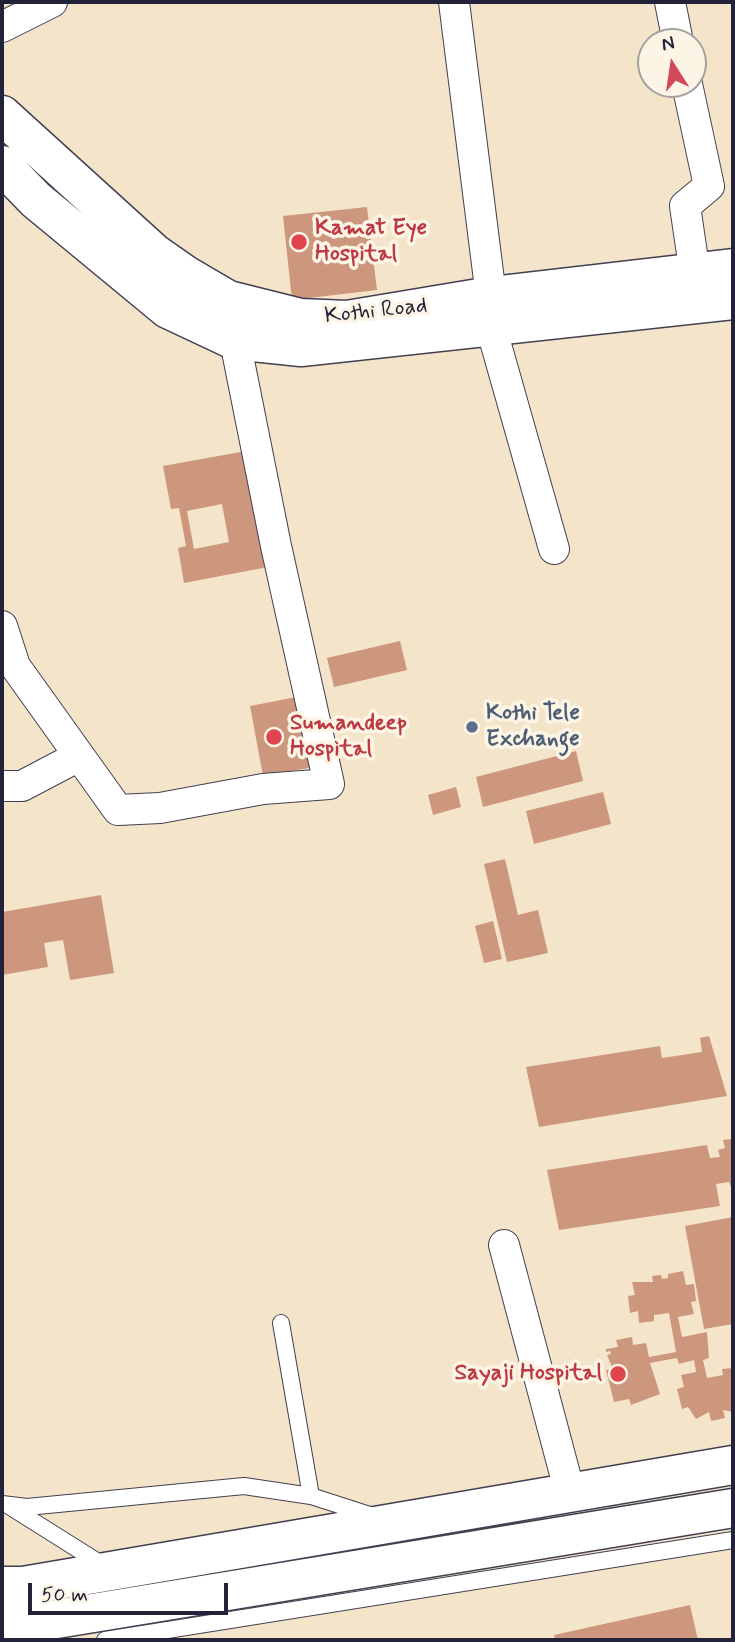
<!DOCTYPE html>
<html>
<head>
<meta charset="utf-8">
<style>
	body { margin:0 }
	#map { position:relative; width:735px; height:1642px; overflow:hidden; background:#f4e5ca; font-family:Mynerve,sans-serif }
	canvas { display:block }
	.frame { position:absolute; inset:0; border:4px solid #22223b; pointer-events:none }
	.north { position:absolute; left:637px; top:28px; width:70px; height:70px; box-sizing:border-box; background:#fcf5e5; border:2px solid #a5a1a1; border-radius:50%; rotate:348deg; font-size:19px; font-weight:700; line-height:28px; text-align:center; color:#22223b }
	.north::after { content:''; display:block; margin:auto; width:24px; height:32px; background:#d1495b; clip-path:polygon(50% 0,100% 100%,50% 72%,0 100%) }
	.scale { position:absolute; left:28px; top:1583px; width:200px; height:32px; box-sizing:border-box; border:4px solid #22223b; border-top:0; padding-left:9px; font-size:21px; line-height:24px; white-space:nowrap; color:#22223b; -webkit-text-stroke:5px #fcf5e5; paint-order:stroke }
</style>
</head>
<body>
<div id="map">
<canvas width="735" height="1642"></canvas>
<div class="frame"></div>
<div class="north">N</div>
<div class="scale">50 m</div>
</div>
<script>
const ctx = document.querySelector('canvas').getContext('2d');
ctx.lineJoin = 'round';
function paint(path, color) { ctx.fillStyle = color; ctx.fill(path, 'evenodd'); }
const poly = rows => new Path2D(rows.map(r => 'M' + r).join(''));
function strokePath(path, color, width, dash) { ctx.strokeStyle = color; ctx.lineWidth = width; ctx.lineCap = dash ? 'butt' : 'round'; ctx.setLineDash(dash || []); ctx.stroke(path); }
function write(font, color, halo, rows, align = 'center') {
  ctx.font = font + ' Mynerve,sans-serif'; ctx.lineWidth = 7; ctx.setLineDash([]); ctx.textBaseline = 'middle'; ctx.strokeStyle = halo; ctx.fillStyle = color; for (const [text, x, y, turn = 0] of rows) {
    ctx.save(); ctx.translate(x, y); ctx.rotate((+turn || 0) * Math.PI / 180); ctx.textAlign = isNaN(turn) ? turn : align; if (halo) ctx.strokeText(text, 0, 0); ctx.fillText(text, 0, 0); ctx.restore();
  }
}
const building = poly([
	[367,207,377,290,292,300,283,216],
	[246,451,268,567,184,583,178,548,186,546,179,508,171,509,163,466],
	[222,504,229,542,194,549,187,511],
	[400,641,407,670,334,687,327,658],
	[307,695,320,766,263,776,250,706],
	[576,751,583,781,483,807,476,777],
	[456,787,461,807,433,815,428,795],
	[603,792,611,824,534,844,526,811],
	[505,859,518,915,538,910,548,953,507,962,484,864],
	[101,895,114,973,70,980,63,940,44,943,48,967,2,975,2,912],
	[493,921,502,959,484,963,475,926],
	[709,1036,727,1096,539,1127,526,1067,660,1046,662,1058,702,1052,700,1038],
	[732,1139,733,1192,729,1182,716,1184,720,1206,559,1230,547,1170,707,1145,710,1158,720,1157,718,1150,725,1148,723,1140],
	[733,1217,733,1324,704,1329,685,1226],
	[683,1271,686,1285,694,1284,696,1301,691,1302,694,1314,678,1317,682,1337,707,1332,709,1358,703,1360,707,1378,723,1375,722,1369,733,1368,733,1412,723,1410,725,1418,711,1421,709,1412,696,1419,688,1407,682,1409,677,1389,684,1387,681,1375,696,1372,694,1360,679,1364,677,1358,650,1363,660,1394,631,1405,629,1399,614,1402,606,1370,613,1369,607,1355,611,1354,610,1351,606,1352,606,1349,618,1347,616,1340,632,1337,633,1345,646,1343,649,1357,676,1352,669,1313,654,1315,654,1321,639,1323,638,1311,630,1313,628,1296,635,1295,632,1282,653,1282,652,1276,661,1275,662,1279,668,1278,668,1274],
	[690,1605,698,1640,555,1640,554,1635]
]);
const service = poly([
	[281,1323,311,1496],
	[2,1504,27,1507,244,1486,311,1496,373,1516],
	[9,1506,106,1567],
	[105,1640,733,1540]
]);
const minor = poly([
	[454,2,491,296],
	[670,2,678,42],
	[2,27,52,2],
	[687,84,709,186,685,206,695,274],
	[491,327,554,549],
	[2,626,15,666,118,810,160,808,263,789,329,784,276,546,231,321],
	[2,786,22,786,79,756],
	[504,1245,570,1493]
]);
const primary = poly([
	[2,115,154,253,187,276,228,300,300,318,347,320,491,296,733,268],
	[2,165,36,200,168,309,234,340,301,347,733,300]
]);
const trunk = poly([
	[2,1586,23,1586,733,1465],
	[2,1624,26,1624,733,1508]
]);
const markers = [
	[299,242,9,"#e0444e"],
	[472,727,7,"#5c6f8a"],
	[274,737,9,"#e0444e"],
	[618,1374,9,"#e0444e"]
];
const healthNames = [
	["Kamat Eye",315,229],
	["Hospital",315,255],
	["Sumandeep",290,724],
	["Hospital",290,750],
	["Sayaji Hospital",602,1374,"right"]
];
const streetNames = [
	["Kothi Road",376,312,-6]
];
const serviceNames = [
	["Kothi Tele",486,714],
	["Exchange",486,740]
];
paint(building, '#cd977e');
strokePath(service, '#423f50', 18);
strokePath(minor, '#423f50', 32);
strokePath(primary, '#423f50', 41);
strokePath(trunk, '#423f50', 41);
strokePath(service, '#fff', 16);
strokePath(minor, '#fff', 30);
strokePath(primary, '#fff', 38);
strokePath(trunk, '#fff', 38);
for (const [x, y, r, color] of markers) { const dot = new Path2D(); dot.arc(x, y, r, 0, 2 * Math.PI); ctx.fillStyle = color; ctx.fill(dot); strokePath(dot, '#fcf5e5', 2.5); }
write('bold 23px', '#be3a42', '#fcf5e5', healthNames, 'left');
write('23px', '#22223b', '#fcf5e5', streetNames);
write('bold 23px', '#4e5e75', '#fcf5e5', serviceNames, 'left');
</script>
</body>
</html>
